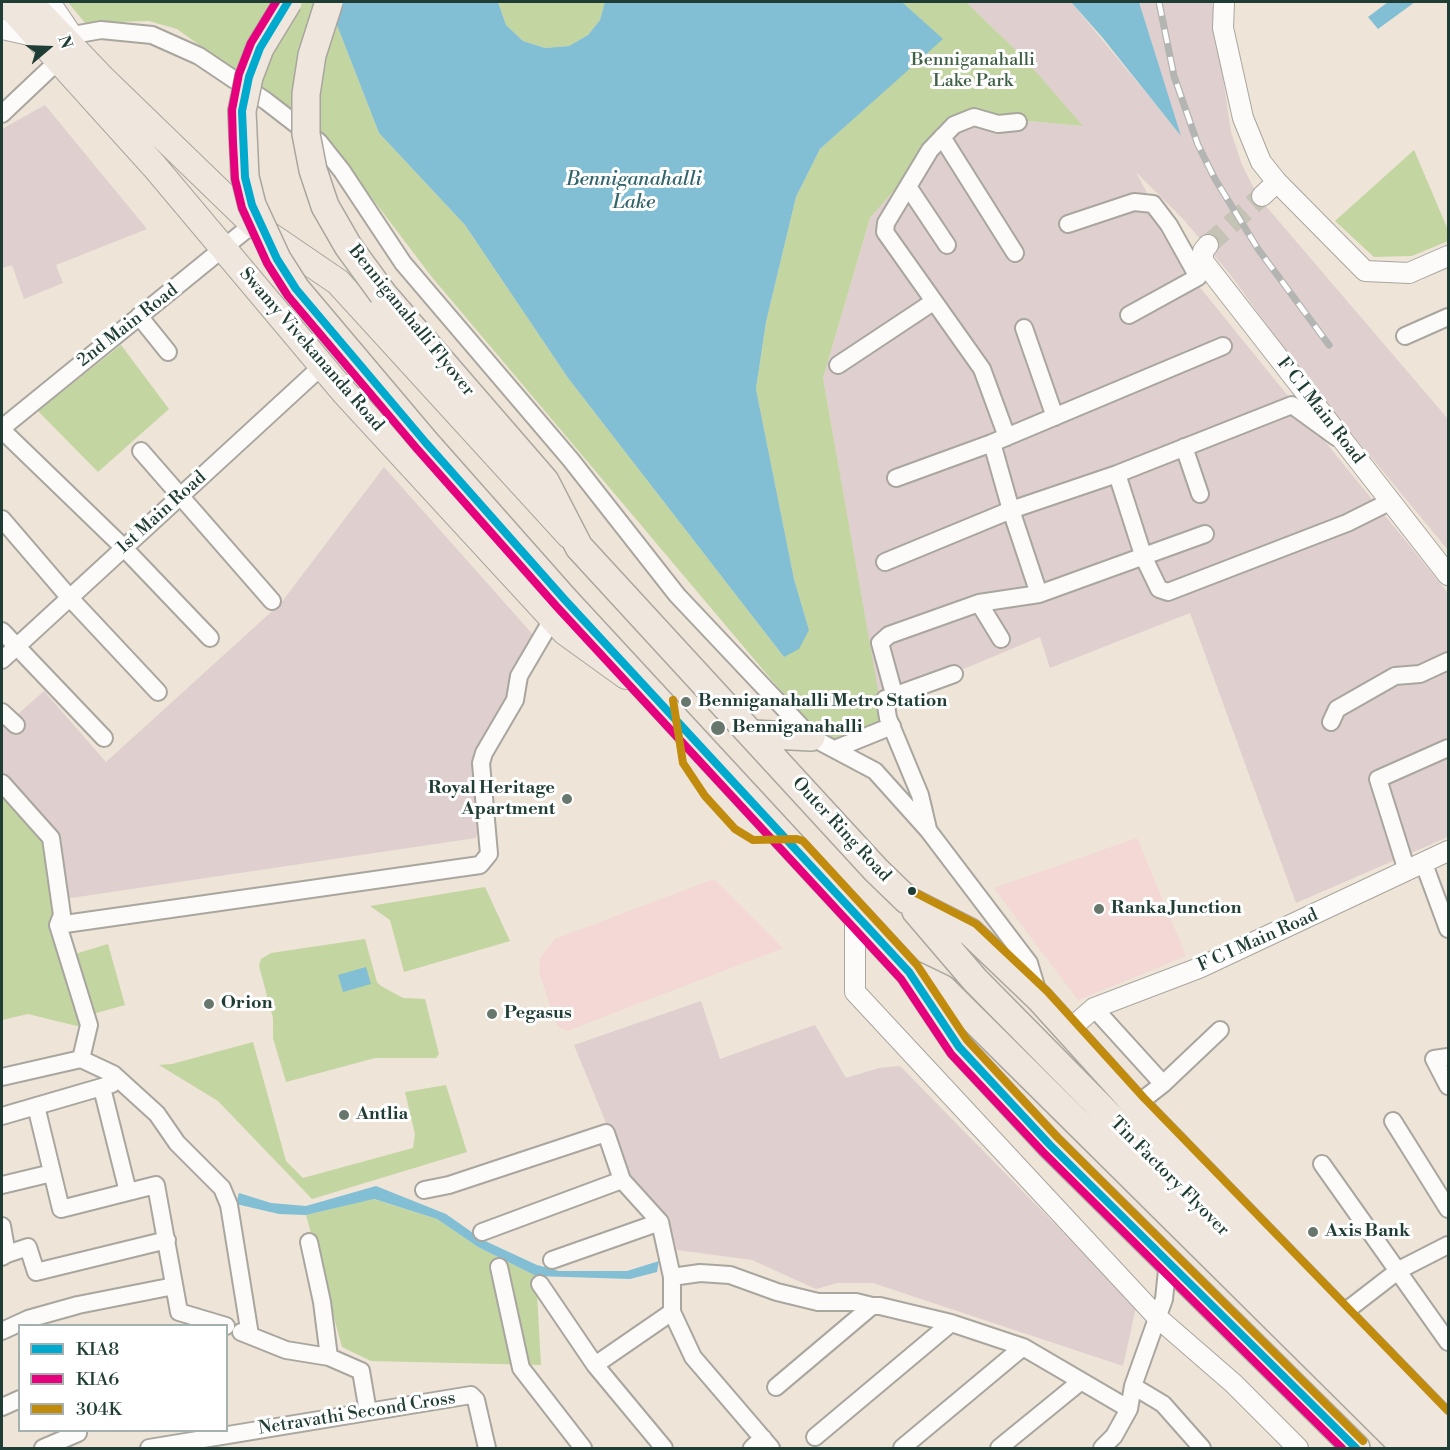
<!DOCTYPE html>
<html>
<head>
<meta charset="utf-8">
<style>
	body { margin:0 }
	#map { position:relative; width:1450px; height:1450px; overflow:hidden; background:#eee4d7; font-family:"Libre Bodoni",serif }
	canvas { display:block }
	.frame { position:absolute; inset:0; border:3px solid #1f3d34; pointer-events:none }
	.legend { position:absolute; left:18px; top:1324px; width:210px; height:108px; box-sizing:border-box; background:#fff; border:2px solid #a5b1ae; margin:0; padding:8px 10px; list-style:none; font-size:18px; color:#1f3d34 }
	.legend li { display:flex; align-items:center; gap:12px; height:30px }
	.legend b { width:30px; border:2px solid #a5b1ae }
	.north { position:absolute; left:18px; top:18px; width:60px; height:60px; -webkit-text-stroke:4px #fff; paint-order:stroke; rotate:71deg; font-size:16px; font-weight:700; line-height:24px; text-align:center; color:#1f3d34 }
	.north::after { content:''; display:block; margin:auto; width:21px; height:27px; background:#1f3d34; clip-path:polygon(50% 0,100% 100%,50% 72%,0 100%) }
</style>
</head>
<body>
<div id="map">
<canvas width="1450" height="1450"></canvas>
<div class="frame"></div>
<ul class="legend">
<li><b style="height:8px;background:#00a9ce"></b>KIA8</li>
<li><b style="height:8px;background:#e5007d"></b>KIA6</li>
<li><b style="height:8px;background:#c18c0d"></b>304K</li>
</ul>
<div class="north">N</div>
</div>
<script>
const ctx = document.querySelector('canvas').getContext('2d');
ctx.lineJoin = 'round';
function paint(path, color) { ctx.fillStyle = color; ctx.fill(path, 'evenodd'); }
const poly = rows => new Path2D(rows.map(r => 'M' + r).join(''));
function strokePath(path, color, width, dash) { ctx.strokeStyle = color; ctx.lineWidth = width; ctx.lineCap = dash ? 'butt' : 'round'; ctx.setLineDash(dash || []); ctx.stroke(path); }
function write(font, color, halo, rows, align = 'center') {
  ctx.font = font + ' "Libre Bodoni",serif'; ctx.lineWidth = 6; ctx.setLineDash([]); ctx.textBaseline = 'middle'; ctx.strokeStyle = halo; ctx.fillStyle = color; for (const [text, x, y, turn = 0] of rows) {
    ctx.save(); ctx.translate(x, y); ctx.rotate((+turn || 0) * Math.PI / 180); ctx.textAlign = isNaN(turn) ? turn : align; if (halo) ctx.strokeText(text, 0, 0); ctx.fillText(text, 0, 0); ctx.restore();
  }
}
const built = poly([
	[1137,838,1186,956,1078,1000,994,888],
	[714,879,783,948,567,1031,557,1026,539,972,540,958,555,939]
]);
const industrial = poly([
	[966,2,1071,2,1180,134,1139,2,1212,2,1231,132,1242,165,1259,198,1448,419,1448,550,1304,376,1229,273,1183,219,1136,172,1189,274,1448,593,1448,837,1296,903,1190,613,1050,668,1040,637,880,704,823,378,870,218,960,115,1082,126,1023,57],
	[45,105,147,229,56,265,63,283,24,299,12,265,2,268,2,129],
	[384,467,535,637,504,712,478,751,480,814,476,838,64,899,2,778,2,728,44,691,106,762,281,603],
	[701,1001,720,1059,815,1025,846,1078,879,1068,900,1066,1136,1307,1123,1366,873,1283,837,1283,816,1289,752,1260,677,1250,670,1223,633,1182,618,1152,574,1045]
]);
const green = poly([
	[68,2,328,2,379,133,465,225,568,378,784,657,809,630,794,579,756,389,766,322,796,197,820,149,942,39,902,2,966,2,1023,57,1083,126,960,115,870,218,823,378,884,724,839,742,813,729,431,276,325,136,177,29,149,21,85,23],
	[498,2,605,2,605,5,600,20,588,35,569,46,545,48,523,41,506,25],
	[1414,150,1448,230,1448,241,1412,256,1374,257,1335,221],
	[121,345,169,409,98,472,38,411],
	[2,789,47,841,85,1028,28,1014,2,1020],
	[485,887,510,941,404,972,390,920,370,906],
	[365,939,377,982,381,986,403,998,425,999,439,1054,436,1058,375,1058,286,1082,273,1038,273,1018,259,966,261,959,271,953],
	[108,944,125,1005,93,1014,75,954],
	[253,1042,286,1161,303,1178,413,1148,415,1134,405,1092,446,1085,467,1152,312,1199,218,1101,159,1065,172,1064],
	[373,1199,437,1219,478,1247,536,1276,541,1365,371,1361,342,1347,306,1215]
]);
const water = poly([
	[328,2,498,2,506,25,523,41,545,48,569,46,588,35,600,20,605,2,902,2,943,39,820,149,796,197,766,322,756,389,794,579,809,630,799,649,784,657,568,378,465,225,379,133],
	[1071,2,1139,2,1181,136,1102,37],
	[1388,2,1415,2,1378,29,1368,17],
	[366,967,371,984,343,992,338,975],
	[376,1186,446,1214,483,1240,537,1265,559,1271,627,1271,659,1261,657,1272,630,1279,536,1276,478,1247,437,1219,374,1199,306,1215,279,1214,236,1204,239,1193,271,1203,306,1206]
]);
const tertiaryTunnel = poly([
	[1208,245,1262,196]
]);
const minor = poly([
	[73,35,101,30,152,35,199,56,266,101,319,142,342,171,403,263,571,460,677,595,811,737,875,771,928,830,1029,963,1038,993],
	[2,114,59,60],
	[942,137,1015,253],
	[909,188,947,245],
	[1068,224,1134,202,1153,204,1169,225,1198,277,1129,315],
	[139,316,168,352],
	[1024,328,1055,417],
	[1405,336,1448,317],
	[838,365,933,302],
	[2,428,253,224],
	[2,430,123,547,210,638],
	[1007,437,982,369,885,232,886,223,930,150,954,125,974,117,998,124,1018,122],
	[1184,447,1200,494],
	[141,451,272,601],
	[1117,474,1144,558,1159,589,1168,592,1347,523,1391,501],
	[896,478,992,443],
	[2,519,69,597,158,692],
	[1205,534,1039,594,1011,510,1117,474,1292,405,1336,437],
	[885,562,1011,510,992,443,1223,346],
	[979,603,1001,639],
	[2,631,104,738],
	[2,660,322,366],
	[894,694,880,643,889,635,979,603,1039,594],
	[2,712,16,725],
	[1331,722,1337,709,1395,676,1420,674,1448,661],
	[835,749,892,726],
	[2,783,51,838,62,915,58,925,89,1025,81,1059],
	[928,829,920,795,888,718,885,699,954,674],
	[1424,864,1448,929],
	[1407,871,1378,779,1448,748],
	[58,925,480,865,489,854,481,763,484,753,515,700,519,676,553,618],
	[1094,1008,1163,1084,1136,1105],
	[1448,1057,1434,1059,1448,1086],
	[2,1077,81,1059,113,1074,157,1114,177,1143,222,1188,229,1205,250,1335],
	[1163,1084,1220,1030],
	[102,1088,128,1192,156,1185,179,1312,226,1326],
	[36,1106,61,1209,128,1192],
	[2,1116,112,1084],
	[1393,1121,1448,1209],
	[1322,1164,1448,1342],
	[2,1185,52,1173],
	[424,1190,449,1185,606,1133,622,1180,660,1222,672,1277,672,1312,693,1357,771,1448],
	[2,1226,7,1254,2,1257],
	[482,1232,622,1180],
	[309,1242,322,1302,329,1357],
	[7,1254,28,1247,36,1272,167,1240],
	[552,1260,660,1222],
	[499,1267,521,1368,583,1448],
	[672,1277,700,1273,730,1275,777,1292,818,1302,856,1302,872,1306],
	[540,1284,595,1365,664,1448],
	[1342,1314,1399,1270,1448,1245],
	[2,1331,28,1319,78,1305,174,1286],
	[241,1332,286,1350,329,1357,361,1371,368,1412],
	[595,1365,672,1312],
	[1133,1386,1163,1404,1202,1448],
	[776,1387,872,1306,880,1306,951,1323,1023,1347,1129,1409],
	[2,1407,20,1399],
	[815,1437,951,1323],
	[43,1448,78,1433],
	[149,1448,471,1395,476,1400,487,1448],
	[752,1448,763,1438],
	[902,1448,1023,1347],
	[999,1448,1080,1382],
	[1102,1448,1114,1436,1129,1409,1133,1386,1164,1299,1168,1261]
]);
const tertiary = poly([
	[50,2,75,39],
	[1224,2,1223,28,1243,118,1261,162,1277,182,1365,271,1409,273,1448,256],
	[2,29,38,37],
	[1262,196,1277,182],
	[1208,245,1203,251,1203,261,1448,575],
	[855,913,855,992,1158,1318,1233,1383,1298,1448],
	[1070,1029,1094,1008,1199,968,1448,851]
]);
const primary = poly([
	[6,2,155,167,344,392,565,632,626,676],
	[31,4,101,77,253,224,338,282,569,535]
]);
const trunk = poly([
	[383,294,545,481,579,547,876,870,907,900,970,932,1040,999,1136,1105,1448,1426],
	[426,443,565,600,909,972,959,1047,1050,1145,1356,1448],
	[753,734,811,737],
	[916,911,975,980,1437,1448],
	[910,973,943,989,1406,1448]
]);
const rail = poly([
	[1159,2,1174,76,1198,145,1215,179,1258,249,1329,345]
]);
const trunkBridge = poly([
	[288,2,260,48,249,77,242,111,245,177,252,205,277,259,296,289,426,443],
	[329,2,312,55,306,94,306,134,313,170,325,206,348,246,383,294]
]);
const bus1 = poly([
	[288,2,260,48,249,77,242,111,245,177,252,205,277,259,296,289,426,443,565,600,909,972,959,1047,1050,1145,1356,1448]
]);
const bus2 = poly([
	[276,2,251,43,239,74,232,110,233,143,235,179,242,208,267,263,288,296,418,450,557,607,901,979,951,1054,1043,1152,1342,1448]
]);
const bus3 = poly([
	[673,700,683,763,705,796,735,829,753,840,797,839,803,841,917,965,967,1040,1058,1138,1363,1441],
	[912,891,976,924,1047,991,1144,1098,1448,1411]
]);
const markers = [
	[686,702,6,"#67776d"],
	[718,728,8,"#67776d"],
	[567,799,6,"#67776d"],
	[912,891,5,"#1f3d34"],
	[1099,909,6,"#67776d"],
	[209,1004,6,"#67776d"],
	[492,1014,6,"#67776d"],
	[344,1115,6,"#67776d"],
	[1313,1232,6,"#67776d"]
];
const parkNames = [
	["Benniganahalli",973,61],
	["Lake Park",973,82]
];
const streetNames = [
	["Benniganahalli Flyover",411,321,51],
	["2nd Main Road",128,326,-38],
	["Swamy Vivekananda Road",311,350,49],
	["F C I Main Road",1320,411,52],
	["1st Main Road",162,513,-42],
	["Outer Ring Road",841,830,47],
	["F C I Main Road",1258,941,-24],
	["Tin Factory Flyover",1169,1177,45],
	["Netravathi Second Cross",357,1414,-9]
];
const poiNames = [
	["Benniganahalli Metro Station",698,702],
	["Benniganahalli",732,728],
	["Royal Heritage",555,789,"right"],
	["Apartment",555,810,"right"],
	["Ranka Junction",1111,909],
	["Orion",221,1004],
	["Pegasus",504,1014],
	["Antlia",356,1115],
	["Axis Bank",1325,1232]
];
const waterNames = [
	["Benniganahalli",634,180],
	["Lake",634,203]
];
paint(built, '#f3d8d5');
paint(industrial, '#dfcfcf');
paint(green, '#c3d5a0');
paint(water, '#82bfd4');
strokePath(tertiaryTunnel, '#c5c3b6', 20, [20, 10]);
strokePath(minor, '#a8a69e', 20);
strokePath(tertiary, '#a8a69e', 22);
strokePath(primary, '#a8a69e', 28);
strokePath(trunk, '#a8a69e', 30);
strokePath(minor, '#fcfbf9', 16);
strokePath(tertiary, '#fcfbf9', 20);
strokePath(primary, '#efe6de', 26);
strokePath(trunk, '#efe6de', 27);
strokePath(rail, '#b3b5b2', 7);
strokePath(rail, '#fff', 4.5, [14]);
strokePath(trunkBridge, '#a8a69e', 30, []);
strokePath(trunkBridge, '#efe6de', 27);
strokePath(bus1, '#00a9ce', 8);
strokePath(bus2, '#e5007d', 8);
strokePath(bus3, '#c18c0d', 8);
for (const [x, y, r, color] of markers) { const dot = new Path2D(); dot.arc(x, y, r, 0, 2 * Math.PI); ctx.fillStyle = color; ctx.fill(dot); strokePath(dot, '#fff', 2); }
write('18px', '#3f6044', '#fff', parkNames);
write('18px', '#1f3d34', '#fff', streetNames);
write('bold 18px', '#1f3d34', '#fff', poiNames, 'left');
write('italic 20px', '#32656b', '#fff', waterNames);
</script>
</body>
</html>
